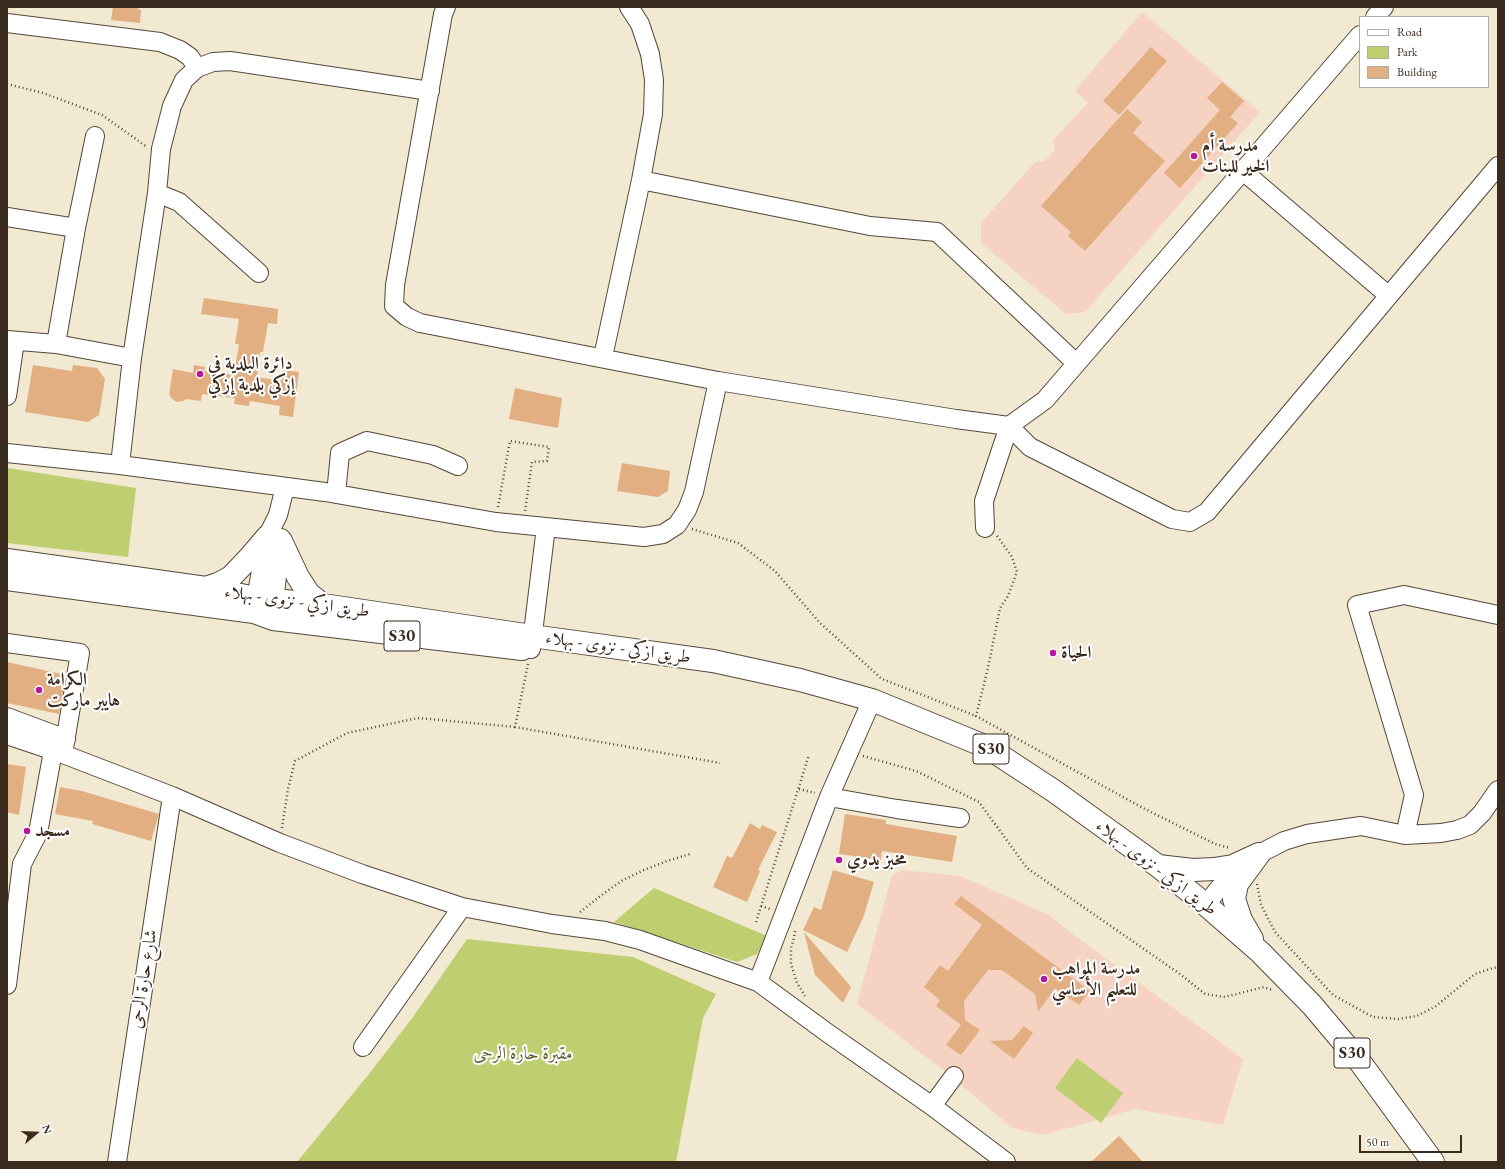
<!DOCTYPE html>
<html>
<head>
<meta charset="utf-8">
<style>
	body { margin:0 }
	#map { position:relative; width:1505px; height:1169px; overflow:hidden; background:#f1e9d1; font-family:"EB Garamond",serif }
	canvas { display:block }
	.frame { position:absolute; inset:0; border:8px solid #3b2a1e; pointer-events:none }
	.legend { position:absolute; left:1359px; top:16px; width:130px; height:72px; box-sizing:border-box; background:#fff; border:1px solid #b1aaa5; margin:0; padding:5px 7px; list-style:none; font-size:12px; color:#3b2a1e }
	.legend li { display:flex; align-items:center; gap:8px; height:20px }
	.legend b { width:20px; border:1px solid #b1aaa5 }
	.north { position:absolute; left:16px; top:1113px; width:40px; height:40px; -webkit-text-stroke:3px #fff; paint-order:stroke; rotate:71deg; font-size:11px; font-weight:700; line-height:16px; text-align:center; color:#3b2a1e }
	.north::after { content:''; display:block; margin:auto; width:14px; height:18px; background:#3b2a1e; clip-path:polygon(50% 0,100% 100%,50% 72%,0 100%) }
	.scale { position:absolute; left:1359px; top:1135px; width:103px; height:18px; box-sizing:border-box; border:2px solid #3b2a1e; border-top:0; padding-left:5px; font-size:12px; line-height:14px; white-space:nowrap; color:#3b2a1e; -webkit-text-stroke:3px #fff; paint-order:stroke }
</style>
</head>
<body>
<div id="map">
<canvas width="1505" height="1169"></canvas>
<div class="frame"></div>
<ul class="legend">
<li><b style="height:5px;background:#fff"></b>Road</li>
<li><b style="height:11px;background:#bfce70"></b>Park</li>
<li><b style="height:11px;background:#e1af81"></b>Building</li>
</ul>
<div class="north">N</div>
<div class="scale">50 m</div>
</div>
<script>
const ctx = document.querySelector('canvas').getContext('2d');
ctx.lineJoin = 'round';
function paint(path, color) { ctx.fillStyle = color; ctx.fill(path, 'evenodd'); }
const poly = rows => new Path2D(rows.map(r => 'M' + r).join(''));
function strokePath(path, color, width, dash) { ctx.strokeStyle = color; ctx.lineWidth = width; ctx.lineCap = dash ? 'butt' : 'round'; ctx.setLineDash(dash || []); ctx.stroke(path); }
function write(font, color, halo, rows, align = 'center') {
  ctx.font = font + ' "EB Garamond",Amiri,serif'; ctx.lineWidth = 4; ctx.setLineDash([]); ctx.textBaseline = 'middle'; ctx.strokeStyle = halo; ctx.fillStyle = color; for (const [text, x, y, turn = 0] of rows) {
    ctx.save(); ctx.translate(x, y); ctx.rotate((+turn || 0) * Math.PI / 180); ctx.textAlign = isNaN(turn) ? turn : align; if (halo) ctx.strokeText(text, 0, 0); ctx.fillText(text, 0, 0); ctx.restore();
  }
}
const built = poly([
	[1142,12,1260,112,1085,312,1066,314,981,243,981,223,1035,162,1045,161,1055,149,1053,140,1088,103,1075,91],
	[902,870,960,876,1049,915,1067,930,1243,1059,1223,1125,1136,1109,1043,1135,1012,1128,946,1072,857,1004,892,875]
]);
const green = poly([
	[7,468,136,488,128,557,7,543],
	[654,888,767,936,757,954,737,962,614,922],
	[467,939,633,957,716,994,703,1018,676,1162,297,1162,369,1074,413,1017],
	[1077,1058,1123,1093,1101,1123,1055,1088]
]);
const building = poly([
	[113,7,139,7,138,9,141,10,140,23,111,20],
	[1151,47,1167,61,1119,115,1103,101],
	[1222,82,1244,101,1230,117,1238,123,1180,188,1164,173,1220,110,1207,98],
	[1127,109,1142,122,1133,133,1165,161,1085,251,1068,236,1071,232,1041,206],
	[204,298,278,309,277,324,268,323,263,352,260,352,257,377,281,381,283,370,299,372,293,417,279,415,280,406,250,401,249,406,234,404,235,398,202,394,201,401,186,399,183,401,177,402,172,399,169,394,173,369,193,373,194,365,205,367,204,371,234,375,239,344,235,344,239,319,201,314],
	[33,365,72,371,73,365,97,368,105,379,99,415,88,422,25,412],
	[515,388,562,398,558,428,509,419],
	[622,463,670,471,668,491,658,497,617,491],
	[7,662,66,675,59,714,7,703],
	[7,764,26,767,19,815,7,812],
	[60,787,82,791,159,814,151,841,92,824,93,821,55,814],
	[845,814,886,820,886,824,957,836,952,862,882,851,881,860,839,854],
	[750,823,760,829,762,825,777,832,758,870,760,871,747,902,713,887,727,856,732,858],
	[833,870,874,882,863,918,847,952,803,930,814,907,821,910],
	[961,896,1090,991,1079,1005,1055,988,1038,1012,1035,994,1002,970,988,970,964,1001,965,1020,980,1030,961,1055,946,1045,961,1025,936,1006,940,1000,924,987,940,965,948,971,982,925,954,904],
	[804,932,851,987,843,1003,815,975],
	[1024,1026,1033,1033,1014,1059,990,1041,1012,1040],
	[1119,1136,1143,1162,1091,1162]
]);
const path = poly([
	[7,84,43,93,102,115,147,147],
	[498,507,510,441,549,447,547,461,532,462,525,511],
	[692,529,738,543,775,571,820,623,882,679,976,716],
	[997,536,1012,557,1017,572,1008,596,1000,608,988,668,976,716,1143,808,1215,844,1230,848],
	[528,664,515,727,720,763],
	[863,756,916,771,979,802,1027,868,1180,974,1205,994,1225,997,1264,987,1272,990],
	[799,789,815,793],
	[282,828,288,789,295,761,347,733,418,718,515,727],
	[1257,884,1261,905,1275,932,1333,995,1373,1017,1398,1019,1417,1016,1436,1006,1475,974,1493,968,1498,967],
	[761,906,770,909],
	[580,912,603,894,623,880,644,870,667,861,690,854],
	[756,922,809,755],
	[795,931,794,938,791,948,791,964,797,983,805,996]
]);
const minor = poly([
	[446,7,443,14,395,285,394,306,407,317,420,323,718,381,956,419,1009,426,1030,447,1172,519,1190,522,1207,512,1498,166],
	[1375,17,1384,7],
	[7,23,160,42,180,50,190,57,197,68],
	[1243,171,1389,296],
	[641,180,870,226,937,232,1076,363],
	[157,193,179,202,259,273],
	[7,217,76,228],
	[7,340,56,344,132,358],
	[56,344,76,228,95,136],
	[603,357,641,180,653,114,654,80,650,54,640,24,629,7],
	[7,396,15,341],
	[7,453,120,465,325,492,496,522,644,537,663,534,677,525,687,510,694,492,718,381],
	[120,465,132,358,157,193,161,149,172,106,184,80,197,68,213,62,230,61,430,91],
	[336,494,340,453,367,441,433,455,458,466],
	[985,528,984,501,1009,426,1045,400,1360,35],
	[254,610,267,537,278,515,285,487],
	[273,613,281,538],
	[7,643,80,653,63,754],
	[531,649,546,527],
	[7,717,66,739],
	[7,735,63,754,172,796,280,843,362,874,462,907,552,924,605,931,640,940,758,982,829,1034,932,1106,1006,1162],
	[829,797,897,809,960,818],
	[1405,835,1414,795,1357,605,1404,595,1498,615],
	[1206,905,1219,888,1259,854,1284,841,1307,834,1361,826,1405,835,1441,833,1457,830,1470,825,1482,813,1498,790],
	[758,982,829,797,872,700],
	[7,985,22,864,38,833,53,751],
	[363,1047,462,907],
	[932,1106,954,1076],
	[117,1162,172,796]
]);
const major = poly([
	[281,541,298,577,309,594,323,605],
	[7,560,206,588,256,598,323,605,532,636,713,661,800,680,872,700,987,747,1054,791,1158,866,1206,905,1260,952,1312,1005,1360,1062,1433,1162],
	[7,579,254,612,273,619,522,649],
	[206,588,218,584,231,577,250,557,267,537],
	[1158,866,1193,870,1214,869,1233,866,1259,854],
	[1252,939,1241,920,1234,899,1237,884,1259,854]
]);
const markers = [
	[1194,156,4,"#b5179e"],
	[200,374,4,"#b5179e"],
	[1053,653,4,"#b5179e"],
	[39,690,4,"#b5179e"],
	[27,831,4,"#b5179e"],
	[839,860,4,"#b5179e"],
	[1044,979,4,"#b5179e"]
];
const shields = [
	[402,636,36],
	[991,749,36],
	[1352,1053,36]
];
const shieldNames = [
	["S30",402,636],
	["S30",991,749],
	["S30",1352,1053]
];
const poiNames = [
	["مدرسة أم",1202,146],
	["الخير للبنات",1202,167],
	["دائرة البلدية في",208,364],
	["إزكي بلدية إزكي",208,385],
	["الحياة",1061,653],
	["الكرامة",47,680],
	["هايبر ماركت",47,701],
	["مسجد",35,831],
	["مخبز يدوي",847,860],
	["مدرسة المواهب",1052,969],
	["للتعليم الأساسي",1052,990]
];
const streetNames = [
	["طريق ازكي - نزوى - بهلاء",297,602,8],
	["طريق ازكي - نزوى - بهلاء",618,648,8],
	["طريق ازكي - نزوى - بهلاء",1156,868,37],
	["شارع حارة الرحى",144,979,-81]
];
const parkNames = [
	["مقبرة حارة الرحى",523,1054]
];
paint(built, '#f5d2c2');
paint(green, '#bfce70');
paint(building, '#e1af81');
strokePath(minor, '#564739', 20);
strokePath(major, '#564739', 24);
strokePath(path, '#564739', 2.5, [1, 3]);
strokePath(minor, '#fff', 18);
strokePath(major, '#fff', 22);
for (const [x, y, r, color] of markers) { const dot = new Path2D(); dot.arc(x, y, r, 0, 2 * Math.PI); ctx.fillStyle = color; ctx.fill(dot); strokePath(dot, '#fff', 1.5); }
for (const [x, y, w] of shields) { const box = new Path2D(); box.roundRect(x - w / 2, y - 15, w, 30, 3); ctx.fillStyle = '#fff'; ctx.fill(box); strokePath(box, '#3b2a1e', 1); }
write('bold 17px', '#3b2a1e', null, shieldNames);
write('bold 18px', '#3b2a1e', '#fff', poiNames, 'left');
write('18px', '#3b2a1e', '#fff', streetNames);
write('18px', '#635b37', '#fff', parkNames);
</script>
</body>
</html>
